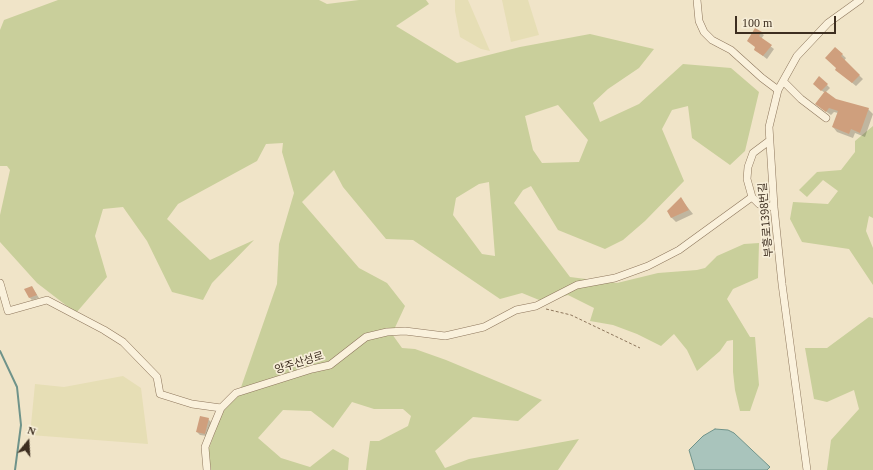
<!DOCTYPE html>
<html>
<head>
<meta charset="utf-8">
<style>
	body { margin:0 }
	#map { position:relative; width:873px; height:470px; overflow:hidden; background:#f0e4c8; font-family:Georgia,serif }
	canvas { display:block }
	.north { position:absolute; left:8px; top:422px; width:40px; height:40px; -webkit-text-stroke:3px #f7eed8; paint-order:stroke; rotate:18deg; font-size:11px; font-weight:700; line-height:16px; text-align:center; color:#3d2e20 }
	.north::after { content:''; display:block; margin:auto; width:14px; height:18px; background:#3d2e20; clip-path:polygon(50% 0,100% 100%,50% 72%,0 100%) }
	.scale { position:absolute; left:735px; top:16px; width:101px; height:18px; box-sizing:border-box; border:2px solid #3d2e20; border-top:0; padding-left:5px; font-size:12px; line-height:14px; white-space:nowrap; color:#3d2e20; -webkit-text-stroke:3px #f7eed8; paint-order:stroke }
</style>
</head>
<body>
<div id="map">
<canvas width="873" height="470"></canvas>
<div class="north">N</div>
<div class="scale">100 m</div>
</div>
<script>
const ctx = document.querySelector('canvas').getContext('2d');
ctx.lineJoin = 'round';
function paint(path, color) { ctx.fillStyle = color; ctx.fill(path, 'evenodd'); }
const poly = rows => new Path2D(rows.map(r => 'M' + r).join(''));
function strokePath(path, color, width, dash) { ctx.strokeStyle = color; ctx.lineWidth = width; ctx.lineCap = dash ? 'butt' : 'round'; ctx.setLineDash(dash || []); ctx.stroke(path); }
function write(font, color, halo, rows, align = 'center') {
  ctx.font = font + ' Georgia,"Noto Sans KR",serif'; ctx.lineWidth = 3.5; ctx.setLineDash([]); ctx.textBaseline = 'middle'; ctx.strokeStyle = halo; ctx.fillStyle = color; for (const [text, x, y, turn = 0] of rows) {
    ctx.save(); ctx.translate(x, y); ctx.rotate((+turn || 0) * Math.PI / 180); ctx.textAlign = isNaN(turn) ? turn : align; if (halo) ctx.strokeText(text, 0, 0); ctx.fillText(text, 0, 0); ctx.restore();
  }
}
const farmland = poly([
	[455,0,468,0,490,51,481,49,460,37,455,11],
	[502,0,528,0,539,35,511,42],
	[123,376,141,388,148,444,30,435,35,384,64,387]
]);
const green = poly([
	[58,0,319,0,327,4,359,0,426,0,429,4,396,26,457,63,520,47,590,34,654,49,639,68,608,89,593,103,600,122,639,104,683,64,731,68,759,92,745,151,730,165,692,138,688,106,672,110,662,129,684,181,645,221,623,240,605,249,558,230,531,186,523,190,514,203,570,277,617,283,658,273,697,270,705,268,717,256,744,244,759,243,758,278,733,289,727,299,750,337,755,337,759,385,750,411,740,411,735,390,733,372,733,340,727,341,720,351,697,371,687,350,674,334,661,346,637,334,613,325,590,321,594,308,568,295,544,302,522,293,500,299,413,240,386,239,343,187,334,170,302,202,359,268,387,283,405,306,392,334,402,348,415,349,446,360,542,400,518,421,473,417,435,451,445,468,469,459,579,439,558,470,366,470,370,441,379,441,408,426,411,416,403,409,374,409,352,402,333,428,311,411,283,410,258,438,281,458,310,467,333,449,349,458,348,470,211,470,208,451,223,410,239,393,277,284,279,244,294,193,282,152,283,143,266,144,257,161,178,204,167,219,210,260,254,240,212,283,203,300,172,292,147,241,123,207,103,209,95,236,107,277,76,313,37,283,0,242,0,215,10,170,7,166,0,166,0,30,4,20],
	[558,105,588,140,579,162,542,163,533,150,525,116],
	[489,182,492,217,495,256,482,254,453,215,456,198,479,184],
	[873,126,873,218,869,216,866,231,873,248,873,285,849,249,802,242,790,219,793,202,828,204,838,191,823,180,807,197,799,190,817,172,841,170,855,152,855,141],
	[869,317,873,318,873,470,827,470,831,440,859,409,854,390,827,402,814,399,805,348,827,348]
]);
const water = poly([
	[715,429,728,430,734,433,770,467,767,470,695,470,689,450,703,436,715,429]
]);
const shadow = poly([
	[756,30,764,35,761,39,774,49,767,59,758,52],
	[835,48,846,58,844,61,863,79,856,86,840,73],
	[820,78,830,88,826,92,836,100,868,109,873,114,865,137,855,133,853,138,837,132,833,127,838,113,834,112,831,115,821,108,825,93,817,87],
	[681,199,693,214,676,222,671,217],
	[32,287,39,298,32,300,29,297],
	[208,419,211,422,207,436,200,435,197,432]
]);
const stream = poly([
	[0,351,17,387,21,425,15,470]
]);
const building = poly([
	[755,28,762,32,759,36,772,45,763,56,754,50,755,47,747,41],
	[835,47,843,54,841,56,860,75,852,83,835,70,836,68,825,58],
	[819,76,828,84,821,91,813,84],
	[825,91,836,99,869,108,860,133,851,129,849,134,832,127,838,111,829,108,826,112,815,104],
	[681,197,689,210,671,218,667,211],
	[32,286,37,295,29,298,24,289],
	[200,416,209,418,205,434,196,432]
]);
const path = poly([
	[546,309,571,315,640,348]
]);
const minor = poly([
	[697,0,699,21,704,32,712,40,731,50,762,78,778,90],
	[783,81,801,99,826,118],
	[769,141,753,153,748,167,747,179,752,197,759,204,774,207],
	[0,283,8,311,47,300,104,330,123,342,157,377,160,394,192,404,221,408],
	[207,470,205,447,211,432,221,408,236,393,312,369,330,365,366,337,387,332,405,331,445,336,484,327,516,310,536,306,577,285,615,278,648,266,679,250,752,197],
	[807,470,782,284,774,207,769,127,778,90,797,56,828,23,860,0]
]);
const streetNames = [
	["부흥로1398번길",765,220,-95],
	["양주산성로",299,362,-17]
];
paint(farmland, '#e6deb5');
paint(green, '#c9cf9b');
paint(water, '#a9c4bc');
strokePath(water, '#6f938a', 1);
paint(shadow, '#0003');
strokePath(stream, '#6f938a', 2);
paint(building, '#cf9f7d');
strokePath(minor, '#8d765c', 8);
strokePath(path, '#8d765c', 1, [3, 2]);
strokePath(minor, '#faf1dc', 7);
write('11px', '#3d2e20', '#f7eed8', streetNames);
</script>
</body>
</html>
